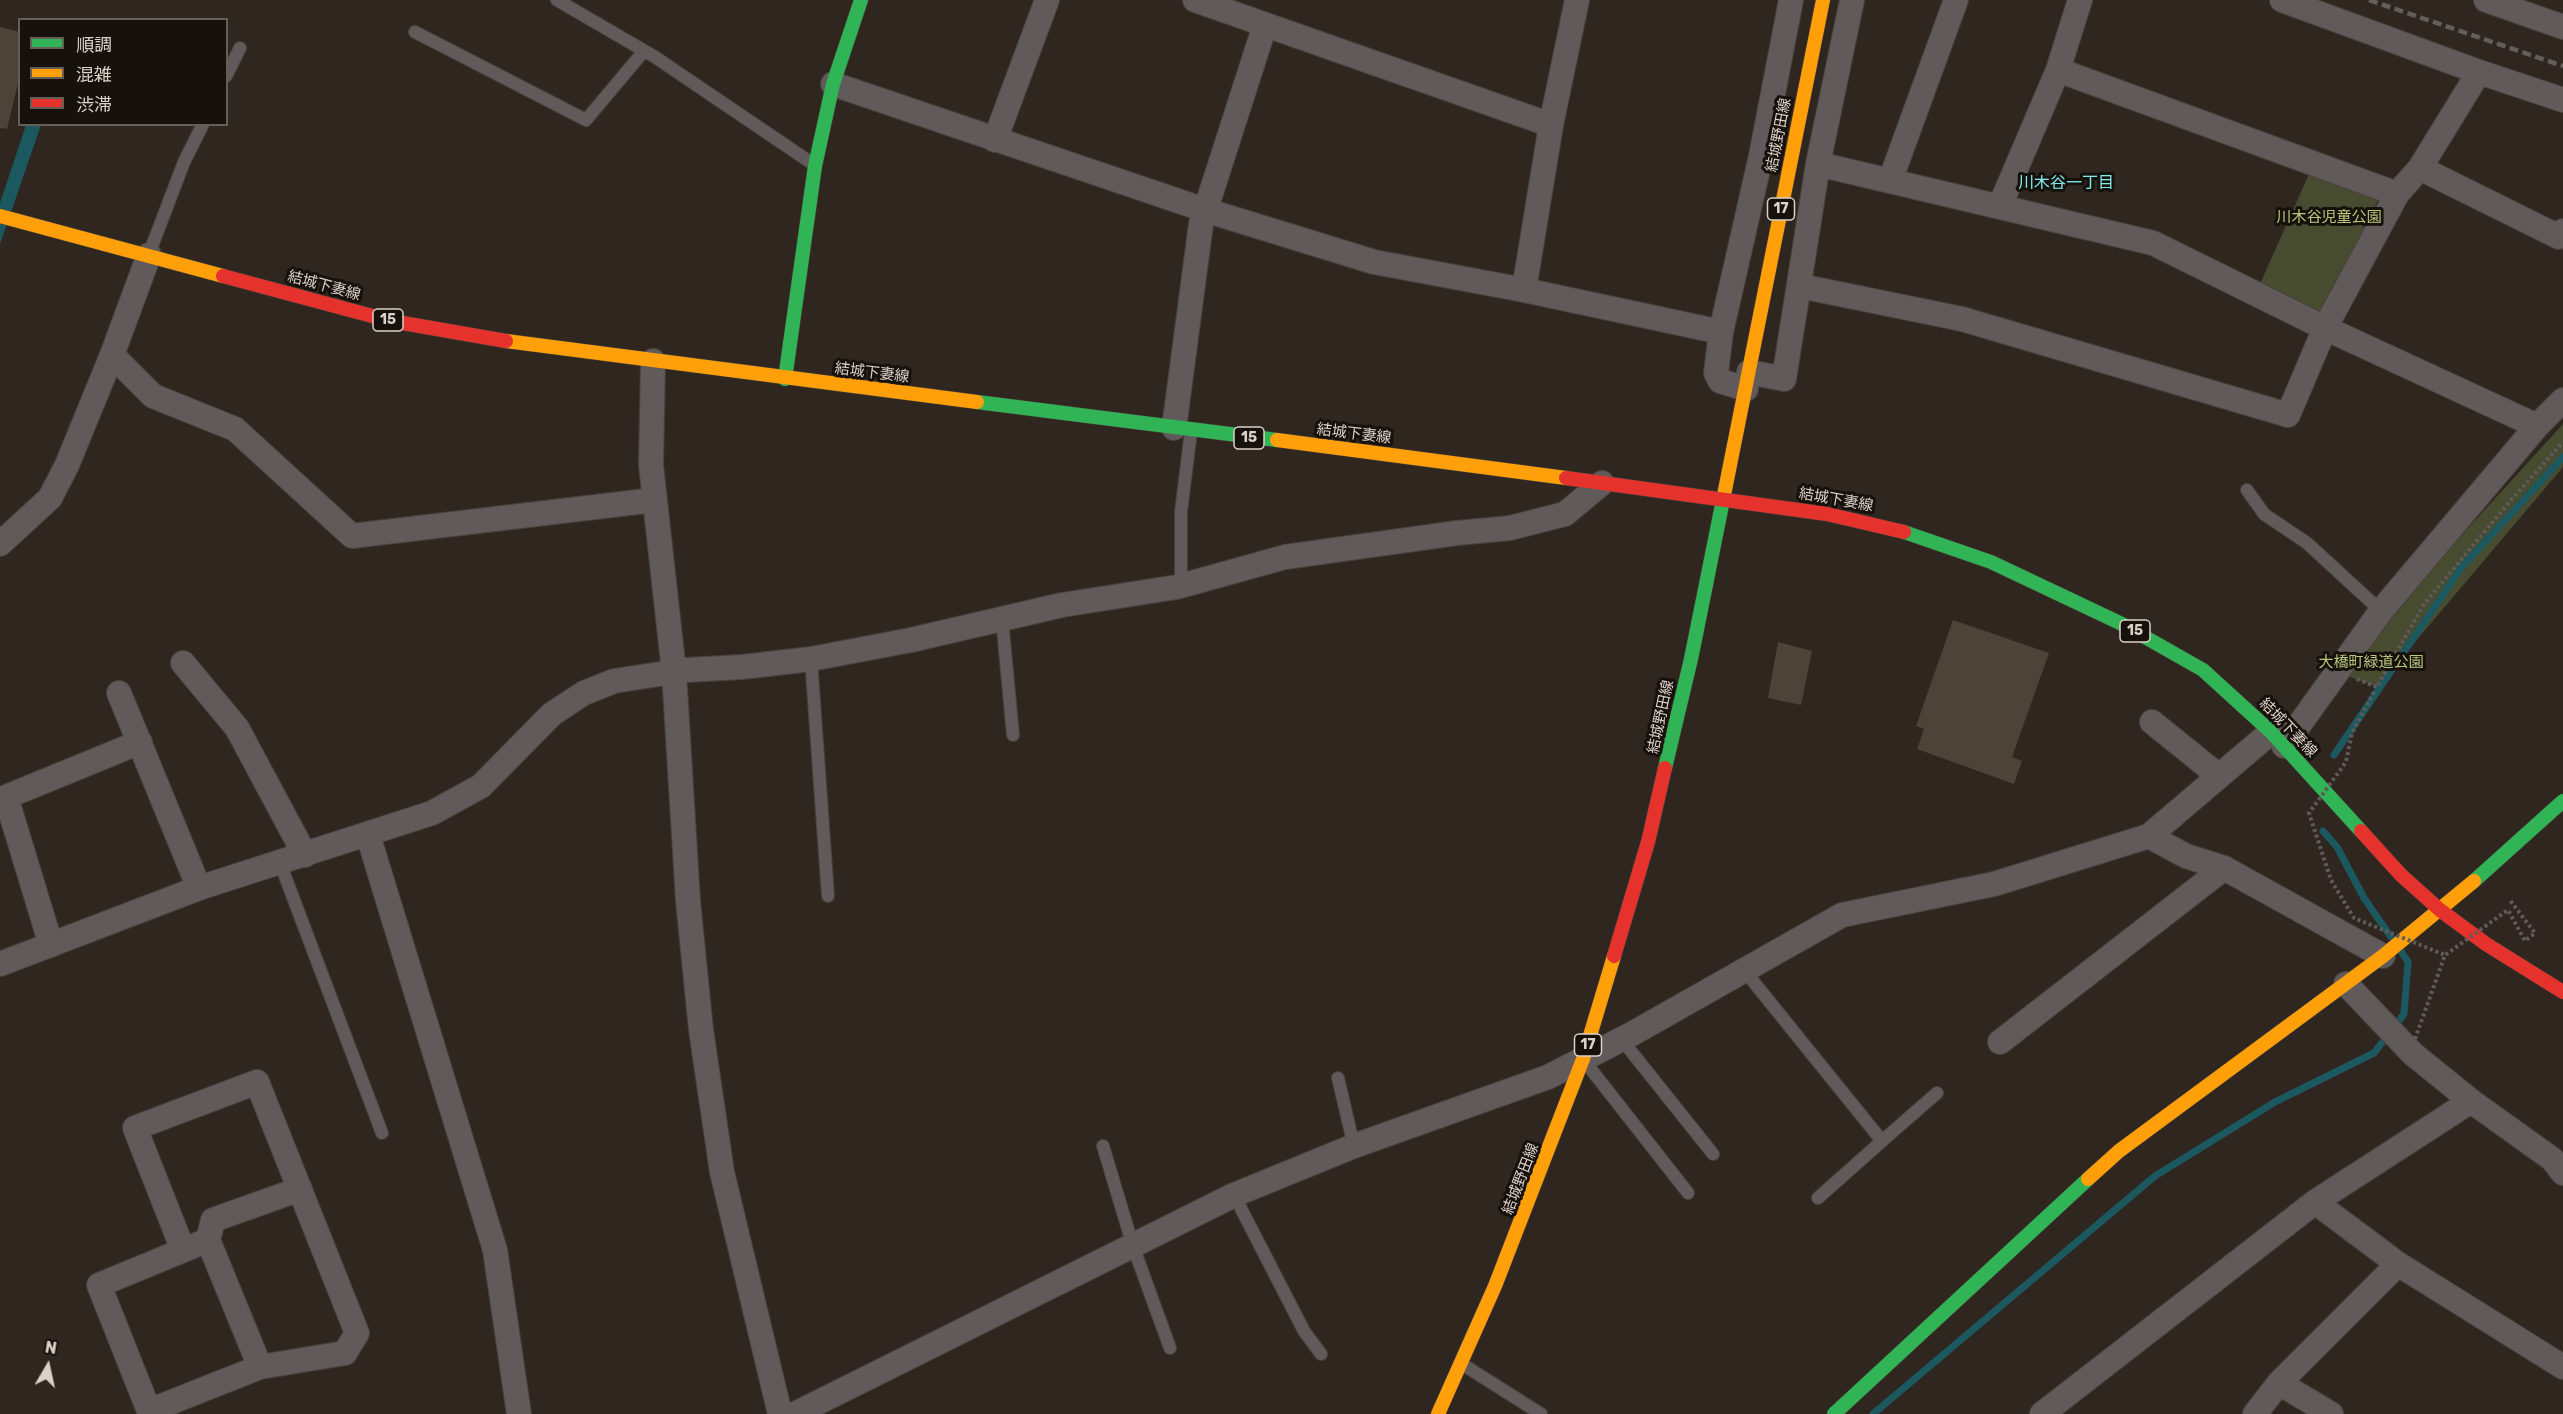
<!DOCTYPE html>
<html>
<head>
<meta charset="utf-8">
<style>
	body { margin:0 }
	#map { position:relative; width:2563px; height:1414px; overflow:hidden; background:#2f271f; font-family:Rubik,"Noto Sans JP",sans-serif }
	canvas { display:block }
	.legend { position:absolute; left:18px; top:18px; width:210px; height:108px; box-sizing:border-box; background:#17110b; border:2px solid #655e57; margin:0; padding:8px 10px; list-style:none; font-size:18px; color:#dbd1c9 }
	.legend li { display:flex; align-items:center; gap:12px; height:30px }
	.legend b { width:30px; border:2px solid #655e57 }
	.north { position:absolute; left:18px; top:1336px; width:60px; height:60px; -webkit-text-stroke:4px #17110b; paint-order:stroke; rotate:9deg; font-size:16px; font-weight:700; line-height:24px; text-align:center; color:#dbd1c9 }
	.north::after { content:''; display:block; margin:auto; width:21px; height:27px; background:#dbd1c9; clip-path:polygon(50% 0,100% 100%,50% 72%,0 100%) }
</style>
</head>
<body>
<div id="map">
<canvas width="2563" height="1414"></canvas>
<ul class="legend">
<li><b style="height:8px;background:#30b455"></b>順調</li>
<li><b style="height:8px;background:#ff9f0a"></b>混雑</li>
<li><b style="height:8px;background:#e5322d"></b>渋滞</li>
</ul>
<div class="north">N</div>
</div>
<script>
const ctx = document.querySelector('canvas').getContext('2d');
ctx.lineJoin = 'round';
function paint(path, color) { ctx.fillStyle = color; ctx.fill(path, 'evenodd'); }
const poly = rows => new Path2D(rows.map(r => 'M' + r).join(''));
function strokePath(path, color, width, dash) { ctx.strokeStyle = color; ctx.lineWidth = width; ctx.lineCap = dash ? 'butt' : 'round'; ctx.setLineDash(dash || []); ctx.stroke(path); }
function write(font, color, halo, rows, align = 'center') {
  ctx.font = font + ' Rubik,"Noto Sans JP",sans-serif'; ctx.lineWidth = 6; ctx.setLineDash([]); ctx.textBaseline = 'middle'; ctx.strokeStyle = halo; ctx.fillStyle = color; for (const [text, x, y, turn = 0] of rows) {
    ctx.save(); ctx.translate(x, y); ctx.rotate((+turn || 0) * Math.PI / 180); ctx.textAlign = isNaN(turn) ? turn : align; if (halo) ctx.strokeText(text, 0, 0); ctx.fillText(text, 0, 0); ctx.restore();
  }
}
const green = poly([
	[2309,174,2380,196,2322,314,2260,284],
	[2563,424,2563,467,2377,687,2337,672]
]);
const water = poly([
	[26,125,41,125,0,244,0,203]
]);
const stream = poly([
	[2334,755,2461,568,2563,457],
	[2323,831,2337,847,2364,898,2391,937],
	[1873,1414,2155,1176,2275,1102,2374,1053,2404,1014,2408,962,2401,951]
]);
const building = poly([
	[0,27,20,32,20,75,7,129,0,128],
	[1953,620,2049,653,2012,757,2022,761,2014,784,1917,749,1924,729,1916,726],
	[1778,642,1812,651,1801,705,1768,698]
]);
const path = poly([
	[2357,679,2377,687,2424,604,2512,499,2563,442]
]);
const lane = poly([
	[557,0,655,57,813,164],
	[415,32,586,120,644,51],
	[226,76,240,48],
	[149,254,184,162,203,124],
	[2247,490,2264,514,2307,543,2381,611],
	[1181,586,1181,512,1191,431],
	[1002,619,1013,735],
	[811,659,828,896],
	[280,863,382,1133],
	[1744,970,1882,1141,1937,1093],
	[1622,1040,1713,1154],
	[1586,1063,1688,1193],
	[1338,1078,1354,1146],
	[1103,1146,1133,1246,1170,1348],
	[1234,1195,1304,1331,1321,1354],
	[1818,1198,1882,1141],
	[1462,1364,1541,1414]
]);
const street = poly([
	[1195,0,1551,125],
	[2282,0,2479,72,2563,100],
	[2486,0,2563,27],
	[2058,70,2397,194],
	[833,84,1205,210,1374,262,1524,290,1721,332],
	[995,140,1047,0],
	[1818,164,2153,243,2325,328,2537,426],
	[2420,168,2559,237,2563,231],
	[1890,181,1956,0],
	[2000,206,2058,70,2080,0],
	[1800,286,1962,319,2288,415,2325,328,2397,194,2420,168,2479,72],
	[1524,290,1551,125,1577,0],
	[112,355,153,396,235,429,352,536,654,500],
	[653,361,651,465,674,672,688,901,701,1030,722,1172,780,1414],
	[1749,372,1784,379,1818,164,1852,0],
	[1746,389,1720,381,1716,373,1721,332,1761,156,1791,0],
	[1174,428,1201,224,1265,25],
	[0,544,50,498,67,465,112,355,149,255],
	[183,663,237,728,305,855],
	[119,693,199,888],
	[2152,722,2219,776],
	[2284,746,2381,611,2537,426,2563,400],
	[368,835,495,1250,519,1414],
	[2149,836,2186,856,2224,868,2383,956],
	[51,945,6,797,140,742],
	[0,964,199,888,432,813,481,786,552,714,584,693,614,681,686,670,742,667,811,659,911,640,1062,605,1177,587,1285,557,1457,533,1510,528,1565,514,1602,483],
	[2346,984,2413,1054,2471,1101,2552,1159,2563,1173],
	[2000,1042,2224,868],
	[2315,1202,2398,1264,2563,1367],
	[208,1240,213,1220,300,1189],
	[183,1250,135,1128,257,1082,357,1333,345,1353,260,1367],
	[2279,1383,2331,1414],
	[149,1411,260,1367,208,1240,99,1285,149,1411,150,1414],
	[795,1414,1234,1195,1354,1146,1548,1077,1630,1035,1842,915,1994,884,2149,836,2271,732],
	[2042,1414,2315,1202,2471,1101],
	[2255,1414,2279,1383,2398,1264]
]);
const fast = poly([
	[785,379,815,166,833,84,861,0],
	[977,402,1277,440],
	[1904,532,1991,562,2122,624,2203,670,2271,732,2361,831],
	[1665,768,1691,659,1725,490],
	[2474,881,2563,801],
	[1834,1414,2088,1179]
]);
const slow = poly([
	[0,216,223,276],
	[506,341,977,402],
	[1277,440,1566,478],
	[1725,490,1823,0],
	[2088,1179,2119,1151,2383,956,2474,881],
	[1438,1414,1495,1286,1583,1059,1614,956]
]);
const jam = poly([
	[223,276,391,321,506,341],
	[1566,478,1827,514,1904,532],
	[2361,831,2401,875,2440,910,2486,944,2563,992],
	[1614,956,1648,842,1665,768]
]);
const rail = poly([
	[2369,0,2563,66]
]);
const pathBridge = poly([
	[2374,692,2352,733,2346,762,2309,813,2331,880,2354,918,2445,955],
	[2415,1039,2445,955,2508,910,2525,941,2535,933,2509,899]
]);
const shields = [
	[1781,209,27],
	[388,320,30],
	[1249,438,30],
	[2135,631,30],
	[1588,1045,27]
];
const shieldNames = [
	["17",1781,209],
	["15",388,320],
	["15",1249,438],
	["15",2135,631],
	["17",1588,1045]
];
const streetNames = [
	["結城野田線",1779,135,-79],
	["結城下妻線",324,286,15],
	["結城下妻線",872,373,7],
	["結城下妻線",1354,434,7],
	["結城下妻線",1836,500,10],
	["結城野田線",1661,717,-78],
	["結城下妻線",2288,728,46],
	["結城野田線",1521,1179,-69]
];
const parkNames = [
	["川木谷児童公園",2329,218],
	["大橋町緑道公園",2371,663]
];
const neighbourhoodNames = [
	["川木谷一丁目",2066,183]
];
paint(green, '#474b30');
paint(water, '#1c585f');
strokePath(stream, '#1c585f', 7);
paint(building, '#4d4339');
strokePath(lane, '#49423c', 14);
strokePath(street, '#49423c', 26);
strokePath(fast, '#49423c', 15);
strokePath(slow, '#49423c', 15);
strokePath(jam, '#49423c', 15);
strokePath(path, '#605a59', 4, [3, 3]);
strokePath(lane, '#605a5b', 12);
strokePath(street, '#605a5b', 24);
strokePath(fast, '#30b455', 14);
strokePath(slow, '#ff9f0a', 14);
strokePath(jam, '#e5322d', 14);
strokePath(rail, '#635e5b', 4.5, [9, 4.5]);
strokePath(pathBridge, '#605a59', 4, [3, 3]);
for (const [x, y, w] of shields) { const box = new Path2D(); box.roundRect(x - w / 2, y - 11, w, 22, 4.5); ctx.fillStyle = '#17110b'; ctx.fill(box); strokePath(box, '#dbd1c9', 1.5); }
write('bold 14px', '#dbd1c9', null, shieldNames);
write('15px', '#dbd1c9', '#17110b', streetNames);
write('15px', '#b8c77f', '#17110b', parkNames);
write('16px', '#80ecec', '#17110b', neighbourhoodNames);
</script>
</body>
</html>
